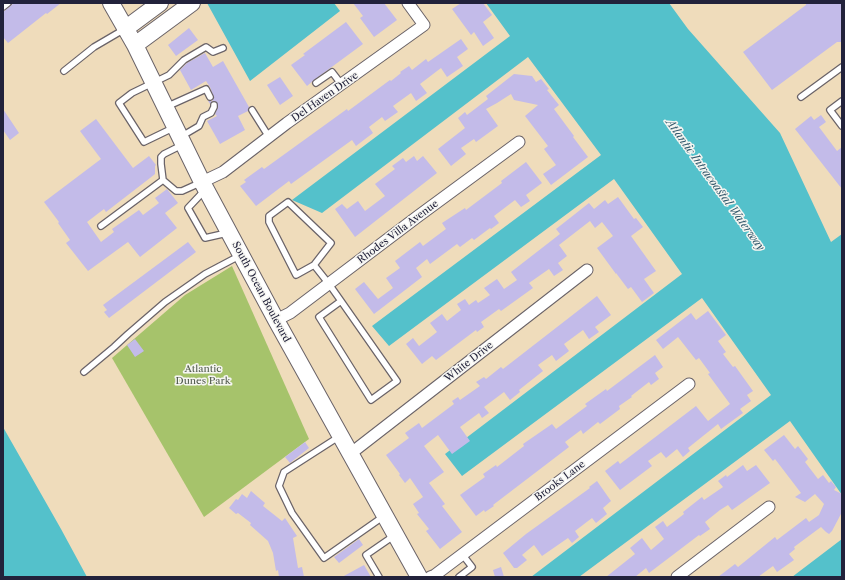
<!DOCTYPE html>
<html>
<head>
<meta charset="utf-8">
<style>
	body { margin:0 }
	#map { position:relative; width:845px; height:580px; overflow:hidden; background:#efdcbb; font-family:"Libre Caslon Text",serif }
	canvas { display:block }
	.frame { position:absolute; inset:0; border:4px solid #22223b; pointer-events:none }
</style>
</head>
<body>
<div id="map">
<canvas width="845" height="580"></canvas>
<div class="frame"></div>
</div>
<script>
const ctx = document.querySelector('canvas').getContext('2d');
ctx.lineJoin = 'round';
function paint(path, color) { ctx.fillStyle = color; ctx.fill(path, 'evenodd'); }
const poly = rows => new Path2D(rows.map(r => 'M' + r).join(''));
function strokePath(path, color, width, dash) { ctx.strokeStyle = color; ctx.lineWidth = width; ctx.lineCap = dash ? 'butt' : 'round'; ctx.setLineDash(dash || []); ctx.stroke(path); }
function write(font, color, halo, rows, align = 'center') {
  ctx.font = font + ' "Libre Caslon Text",serif'; ctx.lineWidth = 3; ctx.setLineDash([]); ctx.textBaseline = 'middle'; ctx.strokeStyle = halo; ctx.fillStyle = color; for (const [text, x, y, turn = 0] of rows) {
    ctx.save(); ctx.translate(x, y); ctx.rotate((+turn || 0) * Math.PI / 180); ctx.textAlign = isNaN(turn) ? turn : align; if (halo) ctx.strokeText(text, 0, 0); ctx.fillText(text, 0, 0); ctx.restore();
  }
}
const green = poly([
	[232,266,309,439,204,517,112,358,185,295]
]);
const water = poly([
	[207,3,334,3,340,11,250,81],
	[486,3,669,3,688,29,780,133,831,242,842,234,842,495,790,421,579,577,531,577,771,395,702,298,462,476,445,454,682,274,614,179,389,346,372,326,601,155,528,57,322,213,292,200,510,36],
	[3,427,61,529,87,577,3,577],
	[842,539,842,577,792,577]
]);
const building = poly([
	[14,3,61,3,47,14,46,13,8,43,3,37,3,12],
	[353,3,384,3,397,20,374,37,360,18,363,16],
	[461,3,483,3,492,15,483,22,494,38,483,46,474,32,471,35,452,9],
	[806,3,842,3,842,42,837,42,772,90,743,52,806,5],
	[346,22,363,44,314,80,307,86,291,65,305,55,303,54],
	[189,28,198,40,176,56,168,45],
	[461,39,468,49,457,57,463,66,447,77,441,68,420,84,427,93,416,101,411,93,393,106,398,112,385,121,382,117,369,127,373,133,356,146,352,140,291,184,289,181,256,206,240,186,246,182,244,180,262,167,264,169,347,109,348,111,390,80,391,81,401,73,400,72,409,66,412,70,426,59,428,62],
	[205,53,213,67,223,61,249,107,248,111,238,116,245,130,220,144,207,121,217,116,215,114,218,107,216,102,212,101,210,104,208,101,212,101,214,98,210,87,206,81,191,90,180,70,187,63],
	[514,74,532,76,536,82,541,79,549,89,547,90,559,105,554,109,574,136,573,137,588,157,551,185,543,174,556,165,544,149,548,146,525,116,538,105,514,100,511,94,497,103,486,109,498,126,476,142,474,139,461,148,466,154,451,166,438,149,465,128,458,118,465,112,467,115,488,99,486,96],
	[280,77,293,96,280,105,267,85],
	[3,109,19,133,10,140,3,130],
	[821,115,826,122,819,127,837,151,842,147,842,189,795,129,811,116,814,120],
	[96,119,133,168,149,156,156,165,155,166,155,174,150,178,106,212,104,209,87,222,101,242,114,232,112,229,139,210,143,215,159,203,155,198,167,189,178,203,165,213,177,228,140,257,128,242,88,271,66,243,70,240,58,223,59,222,44,202,101,159,80,131],
	[414,156,417,161,423,156,437,173,355,237,335,209,342,204,347,209,358,201,365,211,385,196,375,184,395,169,392,166,403,158,406,162],
	[526,162,542,183,526,195,530,201,521,207,515,200,494,216,499,223,491,229,490,228,474,240,472,238,460,247,457,244,430,264,427,259,416,268,422,277,374,314,355,289,364,282,378,299,393,288,386,278,400,268,395,261,420,242,423,246,446,229,442,223,465,208,466,210,502,183,501,181],
	[618,197,634,219,636,218,643,227,631,236,656,271,644,279,654,293,642,302,631,287,628,289,616,273,616,274,597,248,613,236,602,222,595,228,590,221,559,245,567,256,558,263,563,270,554,276,549,269,529,283,533,288,501,311,499,309,481,322,484,327,477,332,476,330,436,360,432,356,422,364,406,344,413,338,419,346,437,332,430,323,442,314,447,321,461,310,457,304,465,299,469,305,476,300,478,303,490,295,484,288,497,279,504,289,517,280,511,272,560,234,556,229,589,203,594,209,605,200,608,204],
	[188,242,196,252,109,318,104,312,107,310,103,305],
	[597,296,611,315,595,327,599,332,589,339,583,330,564,344,569,351,556,361,552,355,538,365,543,371,519,390,520,392,510,400,504,392,484,407,489,413,482,418,479,413,460,427,470,441,452,454,438,435,424,446,444,472,429,483,445,504,442,506,462,532,440,549,426,531,429,529,417,514,419,513,413,504,423,497,410,478,405,483,399,475,400,474,386,455,409,438,405,433,419,423,422,428,454,404,452,401,458,397,460,400,480,386,476,382,484,377,486,379,501,367,503,369],
	[708,311,726,335,718,341,726,352,723,354,733,367,735,366,753,391,747,395,751,401,740,409,743,413,721,429,718,424,688,448,690,451,683,457,677,449,666,458,661,452,648,461,652,466,620,490,605,471,618,461,620,464,696,406,708,421,730,404,708,374,710,373,699,358,696,360,678,337,663,349,656,340,691,313,696,320],
	[135,339,144,351,135,357,127,345],
	[655,355,663,367,655,373,659,379,651,385,649,382,631,396,632,397,619,406,620,409,600,424,598,422,583,434,581,430,565,442,569,447,493,505,494,506,485,512,484,510,476,516,460,495,485,477,483,474,496,465,497,467,524,446,523,444,552,424,556,429,587,406,585,404,606,389,607,391],
	[784,435,795,449,798,446,808,459,805,462,818,479,823,475,829,483,831,481,836,487,834,490,842,494,842,512,832,531,829,534,826,532,821,527,794,547,795,549,789,554,794,560,777,572,773,566,758,577,718,577,735,564,738,567,775,537,777,540,806,518,809,522,819,515,824,504,815,494,805,502,795,497,801,493,775,459,773,461,764,450],
	[305,442,309,448,290,463,285,457],
	[743,465,747,471,756,465,770,483,732,510,728,505,720,510,705,522,710,529,700,536,699,535,649,573,646,568,635,577,606,577,635,554,630,548,642,538,651,550,664,539,655,527,663,521,667,527,684,514,683,512,702,497,704,500,723,487,718,481,726,475,727,477],
	[597,481,611,501,603,508,607,514,596,523,592,518,575,531,579,537,572,543,568,538,542,556,534,545,522,555,527,560,517,568,514,568,503,553,526,534,590,488,589,487],
	[251,491,265,503,263,506,282,521,285,518,297,536,293,538,298,568,302,567,304,577,279,577,278,570,276,571,273,553,268,541,250,525,251,523,238,513,236,514,229,508,236,499,238,500,242,494,247,498],
	[359,539,363,545,339,563,334,557],
	[364,565,371,577,342,577],
	[501,567,504,577,495,577,493,570]
]);
const lane = poly([
	[3,7,8,3],
	[64,71,94,47,123,30],
	[316,83,332,72,342,85],
	[801,97,842,67],
	[842,101,830,110,842,126],
	[166,107,206,89,210,97],
	[252,110,269,137],
	[175,127,144,142,119,103,132,93,169,75,184,60,206,47,213,52,223,48],
	[182,136,199,126,203,117,211,113,214,107,214,105],
	[182,145,164,154,161,157,161,164,163,180,176,191,182,191,202,182],
	[205,190,188,208,205,238,227,233],
	[101,226,163,180],
	[314,265,331,243,288,202,269,216,269,222,296,275,314,265,329,284,341,301,397,381,371,400,319,317,341,301],
	[84,372,114,347,128,334,165,302,205,274,241,255],
	[340,436,284,472,279,486,292,513,324,558,384,516],
	[379,577,366,555,395,535],
	[459,577,472,567,462,554]
]);
const street = poly([
	[202,182,223,172,287,123,424,25,408,3],
	[276,320,290,313,417,217,519,142],
	[350,454,587,270],
	[430,577,435,575,689,384],
	[677,577,769,507]
]);
const secondary = poly([
	[111,3,135,45,202,182,276,320,419,577],
	[125,29,160,3],
	[135,45,192,3]
]);
const streetNames = [
	["Del Haven Drive",325,97,-35],
	["Rhodes Villa Avenue",398,232,-37],
	["South Ocean Boulevard",261,292,62],
	["White Drive",469,362,-38],
	["Brooks Lane",560,481,-37]
];
const parkNames = [
	["Atlantic",203,369],
	["Dunes Park",203,381]
];
const waterNames = [
	["Atlantic Intracoastal Waterway",715,185,54]
];
paint(green, '#a6c36b');
paint(water, '#54c1cb');
paint(building, '#c3bbe9');
strokePath(lane, '#6a6368', 8);
strokePath(street, '#6a6368', 13);
strokePath(secondary, '#6a6368', 18);
strokePath(lane, '#fff', 5.5);
strokePath(street, '#fff', 11);
strokePath(secondary, '#fff', 16);
write('10px', '#22223b', '#f6f6f2', streetNames);
write('10px', '#505a4c', '#f6f6f2', parkNames);
write('italic 11px', '#345a6d', '#f6f6f2', waterNames);
</script>
</body>
</html>
